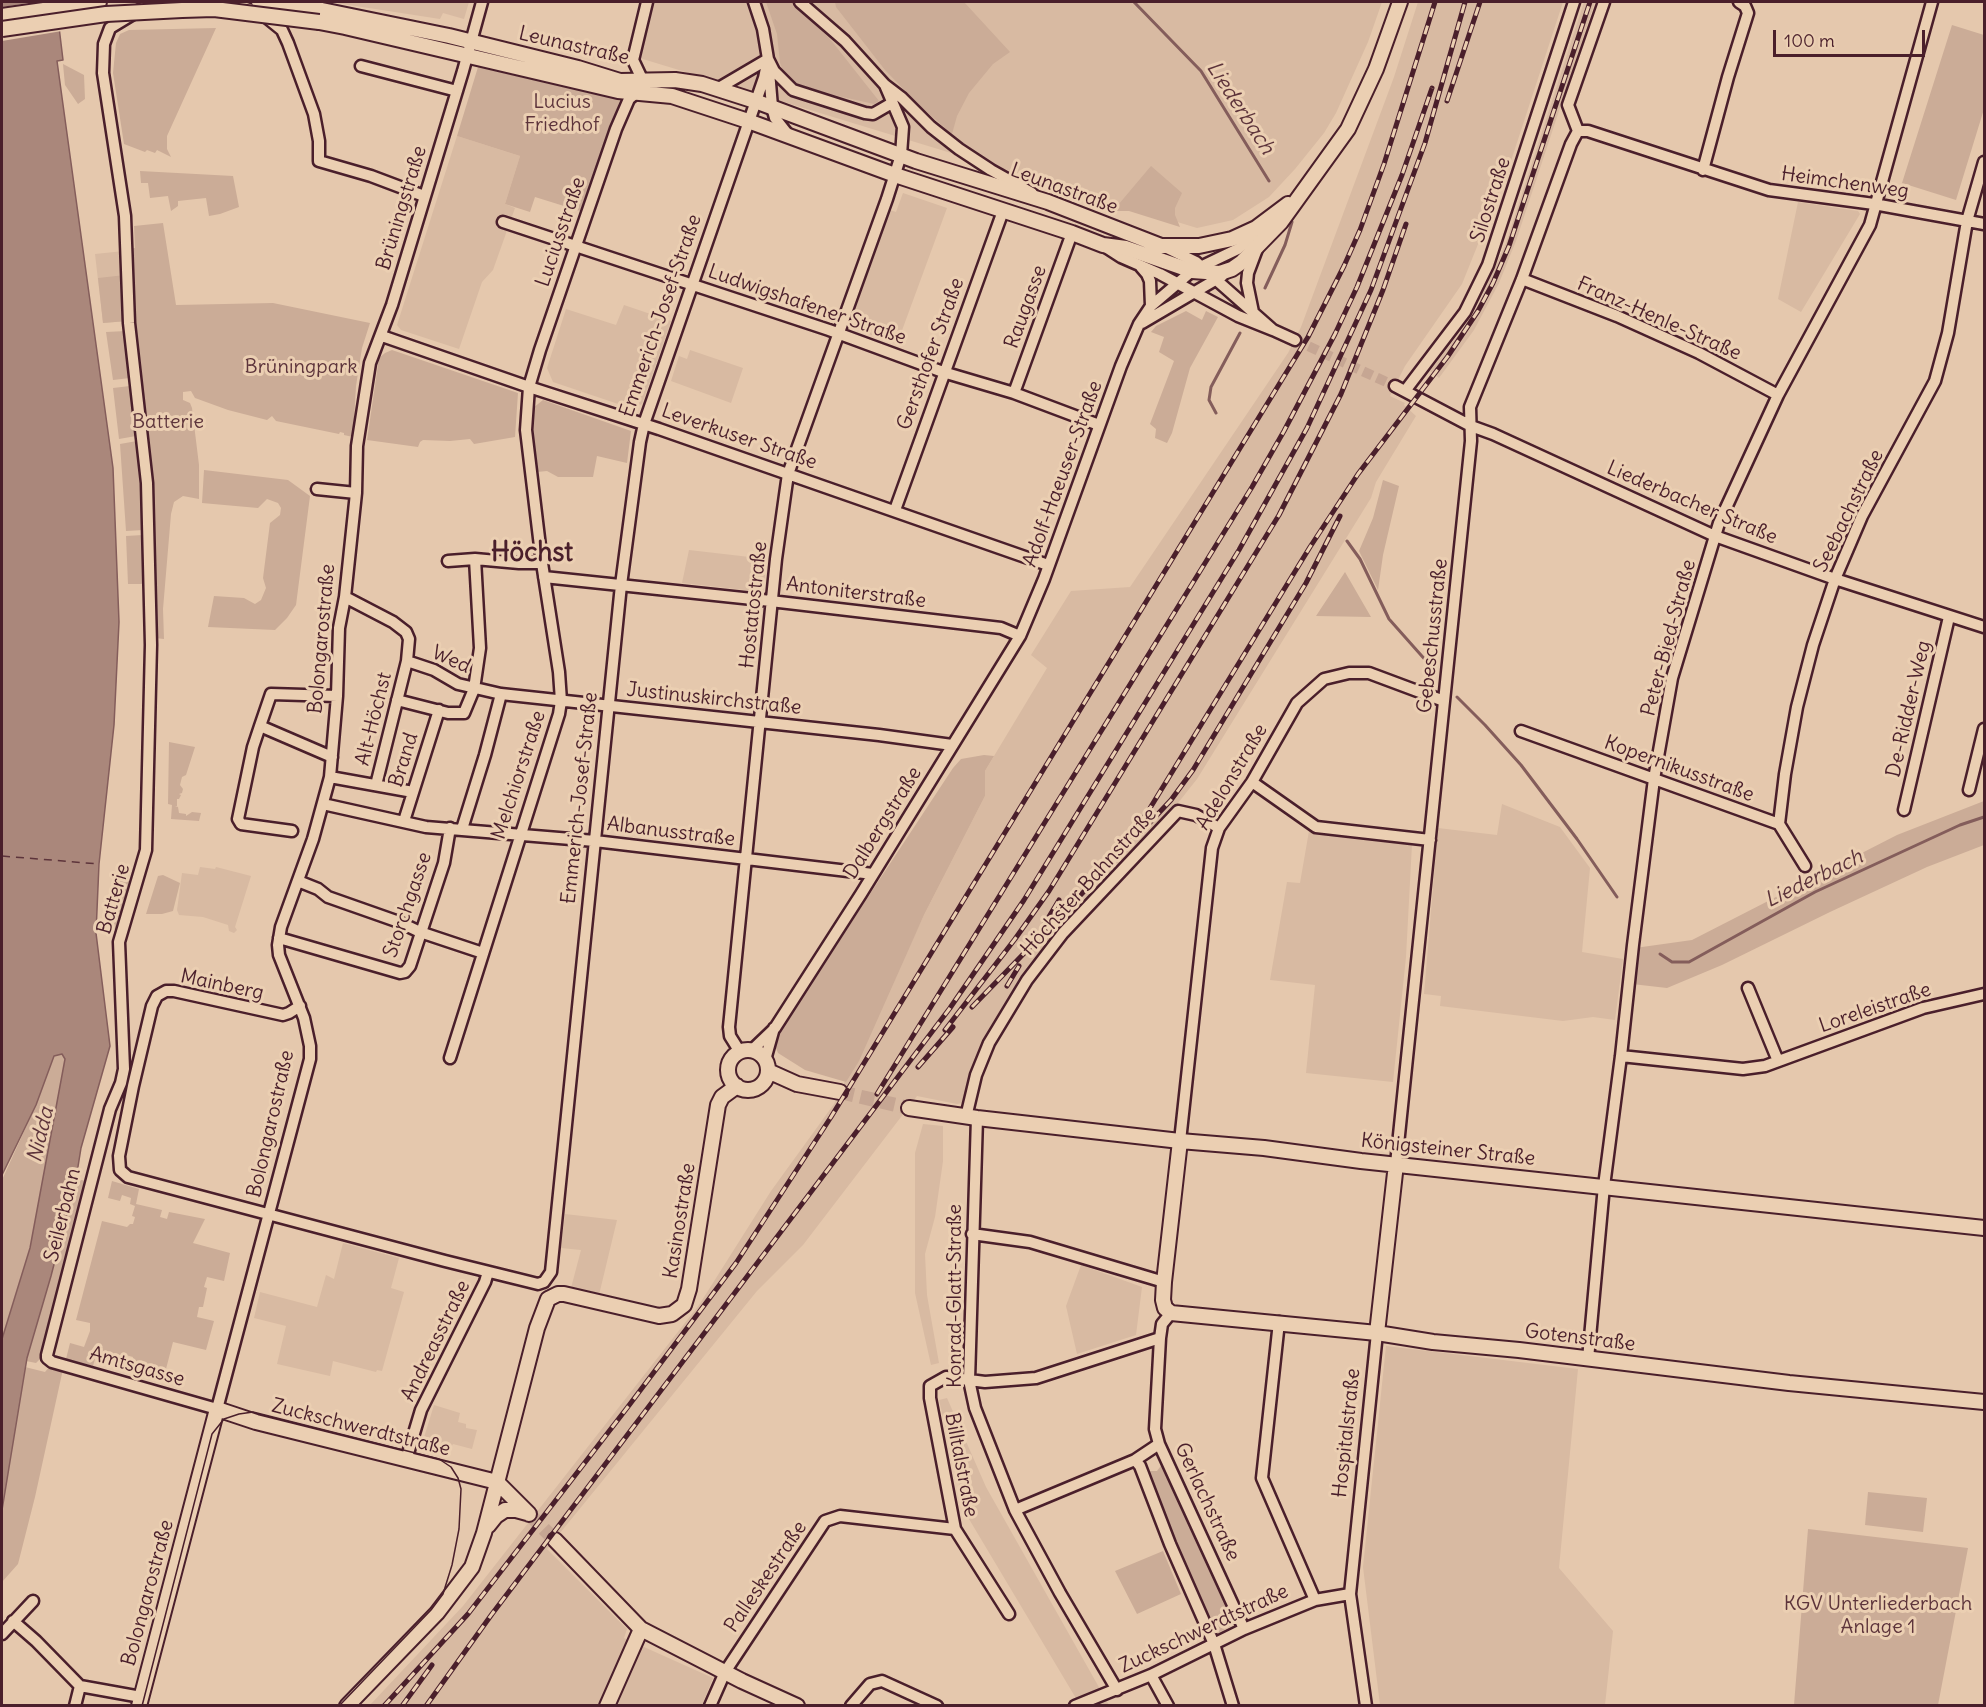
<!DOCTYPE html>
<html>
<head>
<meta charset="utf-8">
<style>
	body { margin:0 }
	#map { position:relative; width:1986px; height:1707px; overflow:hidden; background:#e5c8ad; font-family:Delius,sans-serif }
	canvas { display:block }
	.frame { position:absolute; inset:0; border:3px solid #4a1f2b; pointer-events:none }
	.scale { position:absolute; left:1773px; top:30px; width:152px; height:27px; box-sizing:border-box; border:3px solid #4a1f2b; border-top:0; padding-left:8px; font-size:18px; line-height:21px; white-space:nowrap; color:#4a1f2b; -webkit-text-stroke:4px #ebcfb2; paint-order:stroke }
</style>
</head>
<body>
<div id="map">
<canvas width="1986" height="1707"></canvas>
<div class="frame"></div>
<div class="scale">100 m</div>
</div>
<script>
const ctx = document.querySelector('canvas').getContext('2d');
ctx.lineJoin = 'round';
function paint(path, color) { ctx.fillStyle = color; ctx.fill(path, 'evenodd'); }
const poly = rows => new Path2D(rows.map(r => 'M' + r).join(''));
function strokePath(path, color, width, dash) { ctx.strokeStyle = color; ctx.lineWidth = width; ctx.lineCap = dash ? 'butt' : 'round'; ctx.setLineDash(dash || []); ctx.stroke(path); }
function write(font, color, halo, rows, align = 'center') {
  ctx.font = font + ' Delius,sans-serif'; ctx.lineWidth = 6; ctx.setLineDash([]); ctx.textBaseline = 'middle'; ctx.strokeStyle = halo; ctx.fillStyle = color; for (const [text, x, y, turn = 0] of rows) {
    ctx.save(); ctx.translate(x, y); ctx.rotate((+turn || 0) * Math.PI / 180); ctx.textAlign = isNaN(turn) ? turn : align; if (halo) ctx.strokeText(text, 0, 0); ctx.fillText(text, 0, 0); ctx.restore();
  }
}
const built = poly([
	[330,2,469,2,464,19,443,13,440,19],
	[649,2,1382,2,1368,42,1336,113,1324,133,1295,169,1269,197,1233,220,1197,228,633,56],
	[1418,2,1563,2,1509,167,1462,284,1405,366,1390,396,1405,403,1404,405,1416,416,1376,482,1371,498,1197,779,1178,803,1103,884,1017,987,1001,1013,962,1103,957,1104,917,1096,803,1245,757,1291,547,1549,627,1629,624,1638,713,1678,702,1705,369,1706,463,1606,699,1305,771,1191,834,1104,924,915,985,796,985,771,1047,668,1031,655,1071,591,1130,587,1288,353,1301,327,1394,77],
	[1584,2,1595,2,1516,241,1499,283,1474,330,1439,378,1430,371,1464,327,1478,305,1506,243],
	[457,136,520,156,505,204,515,208,493,270,482,282,459,349,401,330,397,325],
	[903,193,947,208,897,344,849,327,890,210,896,212],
	[1798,202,1858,211,1860,214,1801,312,1778,299],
	[124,251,127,321,103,323,95,254],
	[624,305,671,321,642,404,633,409,553,382,547,368,566,309,616,325],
	[690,350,743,368,731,403,671,381,679,356,687,359],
	[689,550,767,559,763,592,682,583],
	[1502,804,1560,827,1590,868,1582,952,1623,959,1615,1020,1593,1017,1563,1021,1440,1006,1441,996,1424,994,1438,828,1497,835],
	[1309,831,1412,844,1406,957,1393,1082,1306,1073,1315,985,1270,980,1287,882,1300,883],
	[200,867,215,869,216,867,251,876,235,927,237,930,234,933,229,931,228,925,203,917,179,915,177,910,182,873,198,875],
	[923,1124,943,1126,943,1161,935,1217,925,1254,927,1295,939,1363,931,1365,915,1293,915,1153],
	[565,1214,617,1220,599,1295,571,1288,581,1250,561,1248],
	[343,1243,399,1258,391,1288,404,1292,382,1371,377,1370,376,1372,333,1361,330,1376,277,1364,286,1326,254,1318,260,1292,317,1307,326,1275,334,1279],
	[1081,1265,1142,1287,1136,1335,1077,1354,1066,1306],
	[1386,1346,1578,1369,1559,1568,1613,1631,1605,1705,1380,1705,1363,1567],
	[947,1398,986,1487,1109,1705,1080,1705,966,1514,939,1400],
	[434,1405,460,1413,458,1422,466,1424,466,1428,477,1430,472,1449,453,1444,447,1454,421,1447]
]);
const green = poly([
	[766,2,792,2,830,39,879,101,874,104,838,96,796,84,785,75,780,63,777,34],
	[835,2,964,2,1010,52,993,64,969,93,957,116,952,134,919,105,885,70,836,7],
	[1952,25,1984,35,1984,109,1956,200,1902,183],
	[216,28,167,136,167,149,171,157,157,150,155,153,147,150,145,152,124,144,113,73,116,43,120,34,129,30],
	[63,64,84,75,85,99,78,104,65,85],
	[478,67,620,100,580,211,535,197,530,212,505,204,520,156,457,136],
	[1151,166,1182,193,1175,208,1175,215,1180,227,1129,211,1113,211],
	[140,171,233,176,239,207,220,214,209,216,206,198,178,201,178,206,171,211,168,196,150,198,148,183,141,183],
	[163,223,176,305,273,303,370,323,362,348,356,386,353,437,344,435,344,433,340,432,339,434,276,421,272,416,267,420,228,410,195,398,191,391,183,392,183,400,190,403,192,408,199,465,199,499,183,496,174,502,171,514,163,609,164,639,155,638,154,495,139,385,129,249,135,248,134,226],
	[125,275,127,321,103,323,98,278],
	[1186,311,1202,320,1206,311,1218,317,1190,368,1172,433,1167,443,1155,438,1156,429,1150,424,1174,361,1159,352,1164,337,1151,332,1156,326],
	[126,331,130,378,113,380,106,332],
	[392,350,518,393,515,437,474,444,470,439,450,441,423,440,420,442,418,447,367,440,379,358,385,353],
	[130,386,136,436,119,439,113,388],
	[543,400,631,431,627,463,597,456,593,477,558,477,547,471,537,472,533,431,533,408],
	[137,441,143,483,143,530,126,531,120,444],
	[204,470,288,480,310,496,296,605,287,618,275,630,208,627,214,596,244,598,255,604,261,600,266,588,263,578,270,523,280,515,281,508,278,503,267,499,258,508,202,503],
	[1383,480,1399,486,1383,555,1378,590,1359,551,1373,518],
	[143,535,147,584,128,584,126,536],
	[1345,572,1371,617,1316,616],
	[169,742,195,747,186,775,182,777,180,785,183,789,182,793,179,794,181,795,179,799,177,799,177,806,175,806,178,807,179,813,186,814,186,816,192,812,201,813,199,821,171,819,172,805,168,804],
	[984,755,994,756,985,771,985,796,924,915,859,1061,846,1082,805,1070,778,1053,773,1041,953,768,961,759],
	[1984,801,1984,845,1927,867,1830,912,1722,965,1667,988,1632,984,1635,948,1692,940,1897,835],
	[163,875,180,883,173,911,162,914,146,914,158,876],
	[112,879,130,881,114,941],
	[63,1054,65,1059,58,1104,30,1248,2,1339,2,1180,36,1105,54,1055],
	[76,1179,87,1181,41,1358,36,1363,26,1361],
	[112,1181,139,1189,136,1204,162,1210,160,1217,167,1219,169,1212,205,1219,193,1243,230,1253,224,1281,207,1277,204,1287,207,1288,203,1307,199,1307,197,1317,214,1321,206,1350,173,1342,166,1369,132,1361,133,1357,122,1354,120,1358,97,1352,93,1366,66,1359,70,1343,84,1347,90,1331,90,1323,76,1320,102,1221,127,1227,130,1224,133,1224,135,1217,132,1216,135,1206,130,1204,131,1198,122,1195,120,1201,108,1198],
	[50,1366,63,1369,35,1497,18,1564,2,1582,2,1510,25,1367,45,1372],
	[1163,1463,1235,1624,1216,1634,1174,1541,1147,1471,1157,1471],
	[1868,1492,1927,1498,1923,1532,1865,1525],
	[1808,1529,1968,1548,1938,1705,1794,1705],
	[1163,1551,1181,1594,1137,1614,1115,1571]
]);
const water = poly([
	[2,2,56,2,63,60,57,61,113,468,119,622,114,725,99,864,96,933,110,1046,81,1148,76,1179,51,1276,27,1358,2,1510,2,1339,30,1248,65,1059,62,1054,54,1056,36,1105,2,1175,2,2]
]);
const pier = poly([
	[35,2,59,2,62,31,2,41,2,7]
]);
const stream = poly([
	[1134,2,1201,71,1269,181],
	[1265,288,1285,245,1292,222],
	[1216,413,1209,400,1211,387,1240,333],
	[1347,541,1360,559,1389,619,1436,672],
	[1457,697,1485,725,1521,765,1577,839,1617,897],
	[1660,954,1672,962,1689,962,1815,892,1960,825,1984,817]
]);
const ferry = poly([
	[2,856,99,864]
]);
const minorTunnel = poly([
	[1295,340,1395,386]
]);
const majorTunnel = poly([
	[840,1092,909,1108],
	[529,1514,555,1540]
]);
const minor = poly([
	[754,2,763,29,768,59,772,107,775,118,790,137],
	[800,2,845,41,885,85,902,98,931,127,959,149,991,170,1032,193],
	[768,59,774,71,793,90,865,113,873,114,892,103],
	[361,66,457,91],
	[642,79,633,60,647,2],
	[717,89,768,59],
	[1578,131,1588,131,1769,190,1874,204,1984,224],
	[1578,131,1568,105,1604,2],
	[1703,170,1728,77,1748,13,1745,6,1739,2],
	[424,196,371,176,319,161,319,141,314,114,288,43,282,30,261,13,234,4,195,2,148,5,110,28,104,44,103,73,125,216,129,323,147,483,151,645,146,850,119,942,124,1069,121,1083,110,1109,47,1355,47,1358,52,1362,217,1409,310,1059,310,1046,304,1018,279,955,278,945,281,927,313,839,330,777,337,696,339,628,345,597,356,493,357,446,370,363,392,305,463,71,482,2],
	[503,222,829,330,943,372,1014,393,1099,425],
	[1104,246,1121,257,1160,274,1238,316,1273,330],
	[1165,247,1196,262,1273,330,1295,340],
	[1141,267,1147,274,1150,281,1151,306],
	[1522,279,1617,316,1699,353,1778,395],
	[1253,312,1247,283,1248,273,1257,249],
	[1142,323,1222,276],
	[382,336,529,387,659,429,1048,565],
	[1395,386,1471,426,1493,434,1715,536,1835,579,1984,627],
	[1405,391,1465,312,1488,265,1574,2],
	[1014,393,1072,233],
	[317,489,356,493],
	[895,510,1003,211],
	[448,561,475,559,519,563,542,563],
	[544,577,762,600,1001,628,1020,636],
	[345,597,393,622,406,632,409,639,407,661,376,785],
	[407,661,434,670,458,684,501,694,879,735,952,745],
	[397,700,448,713,464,713,474,689,480,648,475,559],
	[260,726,332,757],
	[1521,731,1779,824,1805,866],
	[330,777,413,792],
	[1252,782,1316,827,1430,840],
	[1969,790,1984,729],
	[323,804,426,827,595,841,873,874],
	[1904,810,1949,617],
	[404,821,439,710],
	[1779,824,1785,774,1797,707,1813,645,1835,579,1862,516,1935,381,1948,333,1967,221,1984,162],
	[462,829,485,755,501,694],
	[292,831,241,824,238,819,253,747,260,726,271,694,337,696],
	[298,881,318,889,328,897,399,922,420,932,483,953],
	[279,938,400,973,405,972,410,966,444,863,450,828],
	[1748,988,1778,1061],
	[300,1006,289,1013,283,1015,174,991,166,991,157,996,152,1006,133,1086,119,1156,120,1170,128,1177,445,1261,530,1282,538,1284,544,1282],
	[752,1050,775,1028,861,894,1020,636,1044,579,1121,366,1139,324,1151,306,1192,271,1238,249,1266,226],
	[740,1052,730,1036,729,1027,776,559,785,495,788,474,887,199,901,155,903,127,885,85],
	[1621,1056,1743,1069,1765,1066,1923,1008,1984,994],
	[450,1058,559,714,561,701,559,672,542,563,526,430,529,387,540,350,616,129,629,99,636,93],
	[765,1060,774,1028],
	[966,1117,976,1075,989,1043,1027,980,1063,933,1178,811,1196,815,1219,828],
	[977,1118,969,1380,975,1408,1015,1510,1060,1593,1117,1690],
	[1180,1141,1212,848,1219,828,1252,782,1297,703,1324,679,1349,673,1369,673,1444,701],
	[1396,1164,1471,441,1470,407,1522,279,1571,144,1578,131],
	[972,1234,1030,1242,1164,1282],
	[544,1282,551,1272,621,585,640,442,644,424,764,78,768,59],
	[1171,1313,1162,1324,1160,1338,1155,1429,1159,1444,1244,1629],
	[1279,1322,1262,1478,1315,1600],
	[1588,1359,1604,1186,1621,1056,1633,945,1654,779,1672,678,1719,523,1778,395,1870,225,1932,2],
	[406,1460,421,1410,485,1282,488,1272],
	[1135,1460,1140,1466,1170,1544,1214,1644,1233,1706],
	[1015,1510,1135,1460,1159,1444],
	[1009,1614,955,1529,930,1398,930,1386,946,1377,985,1382,1036,1378,1160,1338],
	[13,1621,36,1641,80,1686,141,1697],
	[2,1634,33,1601],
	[1151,1675,1168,1706],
	[75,1706,80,1686],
	[710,1706,725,1672,825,1521,840,1516,955,1529],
	[851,1706,870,1684,882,1681,937,1706],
	[1075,1706,1151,1675,1244,1629,1315,1600,1350,1594],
	[1366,1706,1350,1594,1377,1333]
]);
const major = poly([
	[259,2,322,10,449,36,578,68,620,81,675,80,702,84,755,101,916,161,1048,202,1161,246,1199,246,1232,239,1256,228,1288,204],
	[2,16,99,2],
	[319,22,345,27,618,91,672,96,748,121,895,175,1072,233,1103,245,1126,248,1192,271,1220,273,1232,269,1242,262,1281,222,1348,129,1376,69,1400,2],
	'728 1070a20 20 0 1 1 40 0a20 20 0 1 1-40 0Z',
	[768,1071,797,1084,840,1092],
	[909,1108,977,1118,1180,1141,1264,1148,1361,1161,1984,1228],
	[1180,1141,1164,1282,1163,1300,1165,1308,1171,1313,1377,1333,1433,1342,1519,1350,1789,1383,1984,1402],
	[1377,1333,1396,1164],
	[488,1526,496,1516,505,1510,516,1510,527,1513],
	[555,1540,641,1629,742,1681,797,1706],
	[139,1706,217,1409,256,1422,497,1482,529,1514],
	[347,1706,437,1613,472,1567,484,1533,537,1328,548,1299,558,1294,564,1294,659,1316,672,1314,684,1305,689,1289,718,1105,722,1097,737,1086],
	[607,1706,641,1629]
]);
const tram = poly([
	[142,1706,212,1434,224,1419,239,1414,253,1412,439,1459,451,1467,458,1478,461,1489,459,1529,452,1565,443,1594,431,1610,339,1706]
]);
const rail = poly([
	[1447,101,1480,2],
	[1141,832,1171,800,1193,770,1306,583,1340,516],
	[1091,884,1113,859,1147,813,1310,547,1358,474,1448,356,1478,311,1493,283,1509,246,1590,2],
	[1044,925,1059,900],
	[1007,986,1019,966],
	[972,1007,1097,878],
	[945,1030,1015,939,1049,891,1279,515,1341,394,1383,290,1406,224],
	[918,1067,953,1027],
	[877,1094,1252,487,1284,431,1335,334,1357,287,1402,175,1432,88],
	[384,1706,468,1614,627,1408,736,1263,831,1117,1308,337,1344,266,1360,230,1384,164,1435,2],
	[402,1706,432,1665],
	[426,1706,492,1614,950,1008,1024,900,1239,550,1307,428,1371,290,1425,143,1465,2]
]);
const majorBridge = poly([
	[2,29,106,14,182,10,214,9,319,22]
]);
const streetNames = [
	["Leunastraße",574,46,13],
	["Heimchenweg",1845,183,8],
	["Leunastraße",1064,189,20],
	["Silostraße",1491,200,-72],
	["Brüningstraße",402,208,-73],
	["Luciusstraße",561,232,-71],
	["Ludwigshafener Straße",807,305,19],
	["Raugasse",1026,307,-70],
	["Emmerich-Josef-Straße",661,316,-71],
	["Franz-Henle-Straße",1659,319,24],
	["Gersthofer Straße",931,354,-70],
	["Leverkuser Straße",739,437,19],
	["Adolf-Haeuser-Straße",1063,474,-70],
	["Liederbacher Straße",1692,503,23],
	["Seebachstraße",1849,511,-64],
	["Antoniterstraße",856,593,7],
	["Hostatostraße",754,605,-84],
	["Gebeschusstraße",1433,636,-84],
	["Peter-Bied-Straße",1669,638,-75],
	["Bolongarostraße",322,639,-85],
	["Wed",451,660,24],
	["Justinuskirchstraße",714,699,6],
	["De-Ridder-Weg",1909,709,-77],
	["Alt-Höchst",374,719,-76],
	["Brand",404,760,-73],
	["Kopernikusstraße",1679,769,20],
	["Melchiorstraße",519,775,-72],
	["Adelonstraße",1232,777,-59],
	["Emmerich-Josef-Straße",580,798,-84],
	["Dalbergstraße",883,823,-58],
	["Albanusstraße",671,832,7],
	["Höchster Bahnstraße",1089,882,-48],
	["Batterie",114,899,-74],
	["Storchgasse",408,905,-71],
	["Mainberg",222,985,12],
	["Loreleistraße",1875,1008,-19],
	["Bolongarostraße",271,1124,-77],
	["Königsteiner Straße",1448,1150,6],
	["Seilerbahn",63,1215,-76],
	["Kasinostraße",680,1221,-81],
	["Konrad-Glatt-Straße",955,1296,-90],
	["Gotenstraße",1580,1338,7],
	["Andreasstraße",436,1341,-64],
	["Amtsgasse",137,1367,16],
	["Zuckschwerdtstraße",361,1428,14],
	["Hospitalstraße",1347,1433,-84],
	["Billtalstraße",961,1465,79],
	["Gerlachstraße",1207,1502,65],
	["Palleskestraße",766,1577,-56],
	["Bolongarostraße",148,1593,-75],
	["Zuckschwerdtstraße",1204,1629,-25]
];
const parkNames = [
	["Lucius",562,102],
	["Friedhof",562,125],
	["Brüningpark",301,367],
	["Batterie",168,422],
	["KGV Unterliederbach",1878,1604],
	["Anlage 1",1878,1627]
];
const waterNames = [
	["Liederbach",1240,108,57],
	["Liederbach",1814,879,-26],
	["Nidda",41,1135,-77]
];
const districtNames = [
	["Höchst",532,554]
];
paint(built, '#d8baa2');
paint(green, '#cbac97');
paint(water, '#aa877b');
strokePath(water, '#845d5b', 1.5);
paint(pier, '#e5c8ad');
strokePath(stream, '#845d5b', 3);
strokePath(ferry, '#5d343b', 1.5, [8, 6]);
strokePath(minorTunnel, '#c6a693', 10, [10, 5]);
strokePath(majorTunnel, '#c6a693', 14, [14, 7]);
strokePath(minor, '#4a1f2b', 15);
strokePath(major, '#4a1f2b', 18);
strokePath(minor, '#ebcfb2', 10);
strokePath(major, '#ebcfb2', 14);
strokePath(tram, '#4a1f2b', 1.5);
strokePath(rail, '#4a1f2b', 5);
strokePath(rail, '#ebcfb2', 3, [9]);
strokePath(majorBridge, '#4a1f2b', 18, []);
strokePath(majorBridge, '#ebcfb2', 14);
write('20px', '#4a1f2b', '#ebcfb2', streetNames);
write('20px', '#5d343b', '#ebcfb2', parkNames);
write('italic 21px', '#5d343b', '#ebcfb2', waterNames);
write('bold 26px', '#4a1f2b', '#ebcfb2', districtNames);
</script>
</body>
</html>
